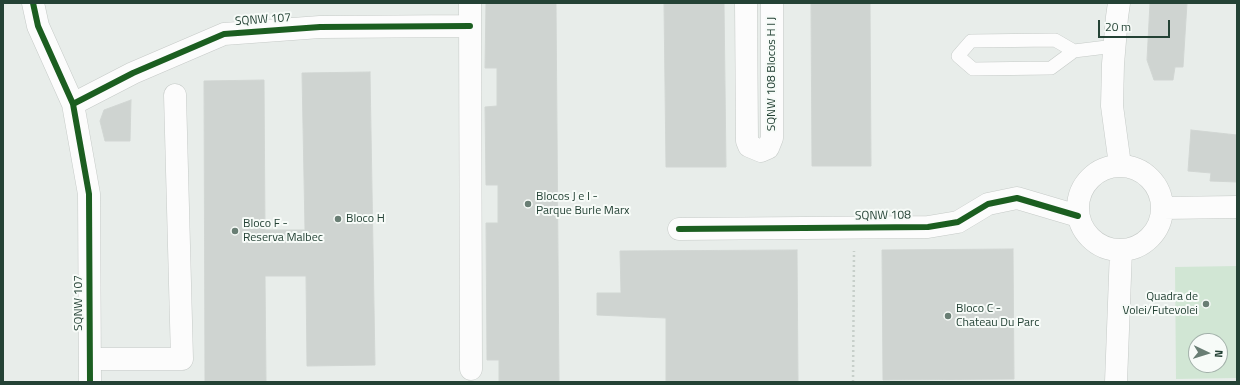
<!DOCTYPE html>
<html>
<head>
<meta charset="utf-8">
<style>
	body { margin:0 }
	#map { position:relative; width:1240px; height:385px; overflow:hidden; background:#e8edea; font-family:"Titillium Web",sans-serif }
	canvas { display:block }
	.frame { position:absolute; inset:0; border:4px solid #244235; pointer-events:none }
	.north { position:absolute; left:1188px; top:333px; width:40px; height:40px; box-sizing:border-box; background:#f7fbf8; border:1px solid #a3b1aa; border-radius:50%; rotate:94deg; font-size:11px; font-weight:700; line-height:16px; text-align:center; color:#244235 }
	.north::after { content:''; display:block; margin:auto; width:14px; height:18px; background:#697e74; clip-path:polygon(50% 0,100% 100%,50% 72%,0 100%) }
	.scale { position:absolute; left:1098px; top:20px; width:72px; height:18px; box-sizing:border-box; border:2px solid #244235; border-top:0; padding-left:5px; font-size:12px; line-height:14px; white-space:nowrap; color:#244235; -webkit-text-stroke:3px #f7fbf8; paint-order:stroke }
</style>
</head>
<body>
<div id="map">
<canvas width="1240" height="385"></canvas>
<div class="frame"></div>
<div class="north">N</div>
<div class="scale">20 m</div>
</div>
<script>
const ctx = document.querySelector('canvas').getContext('2d');
ctx.lineJoin = 'round';
function paint(path, color) { ctx.fillStyle = color; ctx.fill(path, 'evenodd'); }
const poly = rows => new Path2D(rows.map(r => 'M' + r).join(''));
function strokePath(path, color, width, dash) { ctx.strokeStyle = color; ctx.lineWidth = width; ctx.lineCap = dash ? 'butt' : 'round'; ctx.setLineDash(dash || []); ctx.stroke(path); }
function write(font, color, halo, rows, align = 'center') {
  ctx.font = font + ' "Titillium Web",sans-serif'; ctx.lineWidth = 4; ctx.setLineDash([]); ctx.textBaseline = 'middle'; ctx.strokeStyle = halo; ctx.fillStyle = color; for (const [text, x, y, turn = 0] of rows) {
    ctx.save(); ctx.translate(x, y); ctx.rotate((+turn || 0) * Math.PI / 180); ctx.textAlign = isNaN(turn) ? turn : align; if (halo) ctx.strokeText(text, 0, 0); ctx.fillText(text, 0, 0); ctx.restore();
  }
}
const green = poly([
	[1237,266,1237,378,1176,379,1175,267],
	[1196,341,1220,341,1220,365,1196,365]
]);
const building = poly([
	[486,3,556,3,559,382,499,382,499,360,487,360,486,223,498,223,498,185,486,185,485,107,497,106,497,68,485,68,486,3],
	[664,3,724,3,726,167,666,167,664,3],
	[811,3,870,3,871,166,812,166,811,3],
	[1150,3,1187,3,1183,67,1175,67,1173,80,1154,80,1147,60,1150,3],
	[370,72,375,365,307,366,306,276,265,276,266,382,205,382,204,81,264,80,265,230,305,230,302,73,370,72],
	[131,100,130,141,105,141,100,121,104,110,131,100],
	[1191,130,1237,135,1237,182,1210,181,1211,173,1188,171,1191,130],
	[1013,249,1014,379,883,380,882,250,1013,249],
	[797,250,798,381,666,382,666,318,597,315,597,293,621,293,620,251,797,250]
]);
const path = poly([
	[853,382,854,251]
]);
const service = poly([
	[1074,51,1055,40,971,41,958,56,973,69,1051,68,1074,51,1115,46]
]);
const minor = poly([
	[33,3,38,26,73,104,89,194,90,382],
	[470,3,471,369],
	[746,3,747,141,749,146,761,151,768,148,772,138,772,3],
	[1119,3,1117,17,1113,64,1112,106,1120,165],
	[73,104,133,73,224,34,320,27,470,26],
	'1078 208a42 42 0 1 1 84 0a42 42 0 1 1-84 0Z',
	[1163,208,1237,207],
	[679,229,928,227,958,222,988,204,1017,198,1078,216],
	[90,359,182,359,175,95],
	[1116,382,1121,250]
]);
const cycleway = poly([
	[33,3,38,26,73,104,89,194,90,382],
	[73,104,133,73,224,34,320,27,470,26],
	[679,229,928,227,958,222,988,204,1017,198,1078,216]
]);
const markers = [
	[528,204,4,"#697e74"],
	[338,219,4,"#697e74"],
	[235,231,4,"#697e74"],
	[1206,304,4,"#697e74"],
	[948,316,4,"#697e74"]
];
const streetNames = [
	["SQNW 107",263,20,-4],
	["SQNW 108 Blocos H I J",772,74,-90],
	["SQNW 108",883,216,-1],
	["SQNW 107",79,303,-90]
];
const poiNames = [
	["Blocos J e I -",536,197],
	["Parque Burle Marx",536,211],
	["Bloco H",346,219],
	["Bloco F -",243,224],
	["Reserva Malbec",243,238],
	["Quadra de",1198,297,"right"],
	["Volei/Futevolei",1198,311,"right"],
	["Bloco C -",956,309],
	["Chateau Du Parc",956,323]
];
paint(green, '#d1e6d4');
paint(building, '#cfd4d1');
strokePath(building, '#d1d6d3', 1);
strokePath(service, '#c5cac7', 14);
strokePath(minor, '#c5cac7', 23);
strokePath(path, '#c7cfca', 2.5, [2, 3]);
strokePath(service, '#fcfcfc', 13);
strokePath(minor, '#fcfcfc', 22);
strokePath(cycleway, '#1b5e20', 6);
for (const [x, y, r, color] of markers) { const dot = new Path2D(); dot.arc(x, y, r, 0, 2 * Math.PI); ctx.fillStyle = color; ctx.fill(dot); strokePath(dot, '#f7fbf8', 1.5); }
write('12px', '#244235', '#f7fbf8', streetNames);
write('12px', '#244235', '#f7fbf8', poiNames, 'left');
</script>
</body>
</html>
